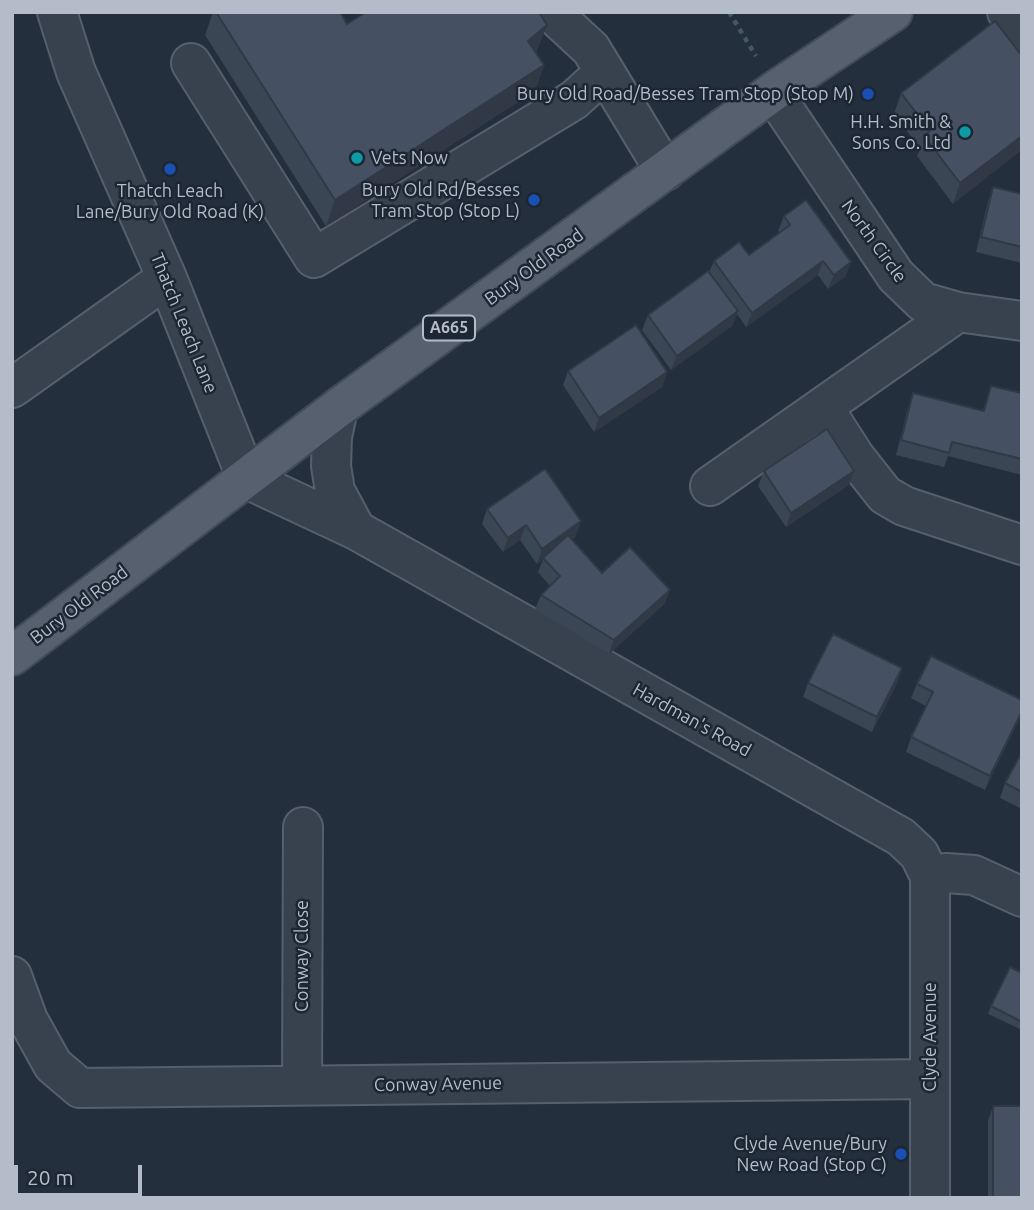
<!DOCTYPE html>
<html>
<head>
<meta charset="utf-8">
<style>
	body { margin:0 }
	#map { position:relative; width:1034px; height:1210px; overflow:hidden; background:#242f3e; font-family:Ubuntu,sans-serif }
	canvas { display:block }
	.frame { position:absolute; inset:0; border:14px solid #b4bcc9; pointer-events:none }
	.scale { position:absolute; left:14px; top:1165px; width:128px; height:32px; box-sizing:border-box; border:4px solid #b4bcc9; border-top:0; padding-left:9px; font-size:21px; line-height:24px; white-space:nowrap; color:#b4bcc9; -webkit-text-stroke:5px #1d2633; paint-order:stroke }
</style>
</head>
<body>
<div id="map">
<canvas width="1034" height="1210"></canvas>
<div class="frame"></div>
<div class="scale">20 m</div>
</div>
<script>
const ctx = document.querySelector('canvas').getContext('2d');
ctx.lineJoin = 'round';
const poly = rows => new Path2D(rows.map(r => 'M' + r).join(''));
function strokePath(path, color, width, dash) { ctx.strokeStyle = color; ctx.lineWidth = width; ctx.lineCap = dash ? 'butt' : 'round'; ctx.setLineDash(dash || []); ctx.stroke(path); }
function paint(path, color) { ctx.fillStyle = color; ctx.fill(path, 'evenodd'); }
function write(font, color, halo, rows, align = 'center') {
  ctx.font = font + ' Ubuntu,sans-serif'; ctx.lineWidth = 5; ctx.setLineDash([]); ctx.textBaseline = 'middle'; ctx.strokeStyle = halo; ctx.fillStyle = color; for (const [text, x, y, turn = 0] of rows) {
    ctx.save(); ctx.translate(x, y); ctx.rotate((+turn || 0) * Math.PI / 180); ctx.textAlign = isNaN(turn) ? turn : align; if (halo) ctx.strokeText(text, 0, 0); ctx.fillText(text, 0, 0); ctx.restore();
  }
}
const path = poly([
	[729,12,756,56]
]);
const minor = poly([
	[57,12,76,72,167,278,247,479,356,530,901,837,919,854,930,876,930,1198],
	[551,12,591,49,665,171],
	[1007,12,1022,35],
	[191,63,314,258,574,100,605,72],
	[773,93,896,276,923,302,958,312,1022,321],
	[12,388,167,278],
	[823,407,855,457,885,495,904,506,1022,545],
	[338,408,332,437,331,466,335,491,356,530],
	[710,486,958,312],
	[930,876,946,873,974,875,1022,897],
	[12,976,28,1020,53,1065,80,1088,930,1079],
	[302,1085,303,827]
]);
const major = poly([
	[12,656,338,408,777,89,893,12]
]);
const wall = poly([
	[213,12,340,12,347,24,537,51,536,53,544,65,535,91,326,226,205,35],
	[1022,56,953,204,917,156,920,148,894,114,901,93],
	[993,187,1022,194,1022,263,976,252,988,201],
	[784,216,846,276,828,289,818,275,746,327,737,314,732,326,671,370,642,330,648,315,709,272,714,261,749,255,780,233,778,231],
	[568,371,667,372,662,387,594,432,563,385],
	[991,386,1022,393,1022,475,948,456,944,467,896,455,908,408,913,393,983,411],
	[764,471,854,471,849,485,786,527,758,486],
	[487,509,576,536,572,539,602,573,670,590,664,604,609,654,535,609,541,595,550,586,538,572,543,560,537,564,520,540,503,552,482,524],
	[902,668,897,683,872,732,803,697,808,683],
	[917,684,1022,700,1022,713,1020,717,985,790,906,752,911,737,926,706,911,698],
	[1022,752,1022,809,1000,798,1005,783],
	[1022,973,1022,1030,988,1014,991,1006],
	[993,1106,1022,1198,988,1198,988,1121]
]);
const shadedWall = poly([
	[547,25,537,51,519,67,528,41],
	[544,65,535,91,326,226,335,200],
	[1022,136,1022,150,953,204,960,183],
	[823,261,818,275,746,327,752,313],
	[851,262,846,276,828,289,834,275],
	[738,311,732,326,671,370,677,356],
	[667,372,662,387,594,432,599,418],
	[854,471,849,485,786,527,791,513],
	[581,521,576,536,544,559,543,558,543,560,537,564,542,549],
	[526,525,520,540,503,552,508,538],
	[670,590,664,604,609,654,614,640],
	[902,668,897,683,872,732,877,717],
	[1022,711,1020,717,985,790,990,776]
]);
const building = poly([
	[216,12,340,12,347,24,366,12,539,12,547,25,528,41,544,65,335,200,216,12],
	[995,21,1022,56,1022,136,960,183,924,136,930,131,901,93,995,21],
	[993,187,1022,194,1022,247,981,237,993,187],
	[806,200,851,262,834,275,823,261,752,313,714,261,739,242,749,255,790,225,784,216,806,200],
	[708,271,738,311,677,356,648,315,708,271],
	[636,325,667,372,599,418,568,371,636,325],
	[991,386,1022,393,1022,459,952,442,949,453,901,440,913,393,984,411,991,386],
	[827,429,854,471,791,513,764,471,827,429],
	[545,469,581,521,542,549,526,525,508,538,487,509,545,469],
	[568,535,602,573,630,547,670,590,614,640,541,595,560,576,543,558,568,535],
	[833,634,902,668,877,717,808,683,833,634],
	[931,656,1022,700,1022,711,990,776,911,737,933,692,917,684,931,656],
	[1022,752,1022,792,1005,783,1022,752],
	[1010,967,1022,973,1022,1022,991,1006,1010,967],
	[993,1106,1022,1106,1022,1198,993,1198,993,1106]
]);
const markers = [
	[868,94,7,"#1a4fb4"],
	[965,132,7,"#0f9aa8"],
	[357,158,7,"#0f9aa8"],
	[170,169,7,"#1a4fb4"],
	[534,200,7,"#1a4fb4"],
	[901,1154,7,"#1a4fb4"]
];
const shields = [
	[449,328,52]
];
const shieldNames = [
	["A665",449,328]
];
const poiNames = [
	["Bury Old Road/Besses Tram Stop (Stop M)",854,94],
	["H.H. Smith &",951,122],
	["Sons Co. Ltd",951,143],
	["Vets Now",371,158,"left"],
	["Bury Old Rd/Besses",520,190],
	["Tram Stop (Stop L)",520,211],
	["Thatch Leach",170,191,"center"],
	["Lane/Bury Old Road (K)",170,212,"center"],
	["Clyde Avenue/Bury",887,1144],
	["New Road (Stop C)",887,1165]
];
const streetNames = [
	["North Circle",874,241,54],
	["Bury Old Road",534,267,-36],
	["Thatch Leach Lane",184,323,68],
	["Bury Old Road",79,605,-37],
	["Hardman's Road",692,720,29],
	["Conway Close",302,956,-90],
	["Clyde Avenue",930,1037,-90],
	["Conway Avenue",438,1084,-1]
];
strokePath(minor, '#565f6c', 42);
strokePath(major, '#414a57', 42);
strokePath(path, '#44595c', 4.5, [5, 5]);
strokePath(minor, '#38414e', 38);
strokePath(major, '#56606e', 38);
paint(wall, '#3b4654');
paint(shadedWall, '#303945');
paint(building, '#455162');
strokePath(building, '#303945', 2);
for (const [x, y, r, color] of markers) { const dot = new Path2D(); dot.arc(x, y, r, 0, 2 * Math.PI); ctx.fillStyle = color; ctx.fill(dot); strokePath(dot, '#1d2633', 2.5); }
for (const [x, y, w] of shields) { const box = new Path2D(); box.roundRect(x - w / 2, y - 12.5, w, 25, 5); ctx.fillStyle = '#1d2633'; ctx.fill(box); strokePath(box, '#b4bcc9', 2); }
write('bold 16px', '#b4bcc9', null, shieldNames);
write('18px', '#b4bcc9', '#1d2633', poiNames, 'right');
write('18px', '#b4bcc9', '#1d2633', streetNames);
</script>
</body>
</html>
